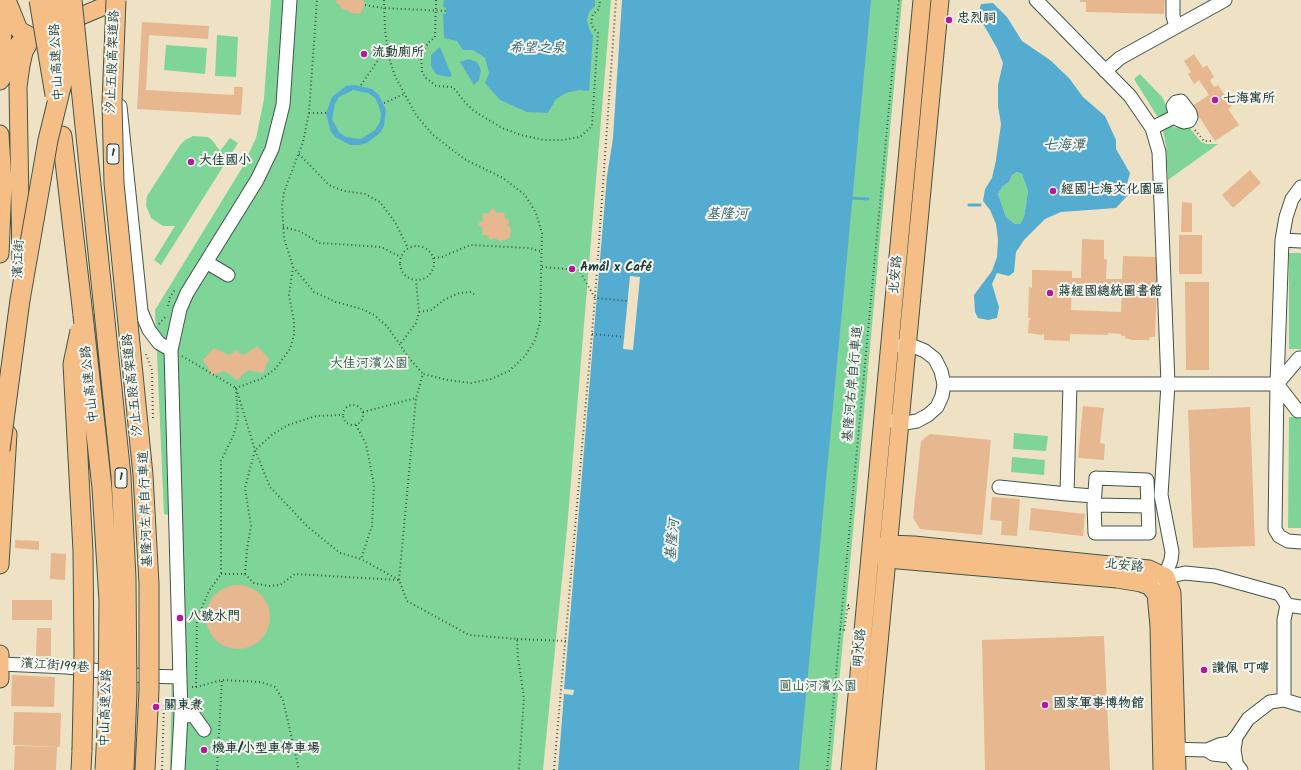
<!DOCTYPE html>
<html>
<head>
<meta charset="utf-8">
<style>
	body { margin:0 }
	canvas { display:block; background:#efe2c4 }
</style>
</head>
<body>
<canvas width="1301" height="770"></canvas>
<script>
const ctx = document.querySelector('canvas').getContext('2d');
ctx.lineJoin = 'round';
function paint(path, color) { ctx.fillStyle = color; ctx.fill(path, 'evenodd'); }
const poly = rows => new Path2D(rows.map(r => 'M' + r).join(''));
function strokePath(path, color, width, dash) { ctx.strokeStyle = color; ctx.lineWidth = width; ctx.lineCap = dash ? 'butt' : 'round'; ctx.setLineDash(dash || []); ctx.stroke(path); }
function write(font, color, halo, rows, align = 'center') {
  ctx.font = font + ' Kalam,"LXGW WenKai TC",sans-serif'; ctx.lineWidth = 4; ctx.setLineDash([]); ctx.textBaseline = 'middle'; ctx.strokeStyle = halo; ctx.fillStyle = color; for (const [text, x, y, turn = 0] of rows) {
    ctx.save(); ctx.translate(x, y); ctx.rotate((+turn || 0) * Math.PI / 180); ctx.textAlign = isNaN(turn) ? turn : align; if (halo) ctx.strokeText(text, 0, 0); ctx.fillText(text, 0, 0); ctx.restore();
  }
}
const green = poly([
	[271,0,611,0,567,529,543,770,170,770,174,554,172,516,164,514,155,310,242,168,256,138,264,99],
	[862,0,902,0,831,770,790,770],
	[217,35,238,37,236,77,215,76],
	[166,45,207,48,205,74,164,70],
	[1140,74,1163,98,1169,115,1161,118,1157,116,1134,79],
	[1170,124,1176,128,1180,126,1189,127,1201,142,1207,144,1218,144,1168,180,1166,145,1163,131,1164,127],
	[193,136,208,137,213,141,220,151,230,138,238,143,161,265,154,260,175,226,163,226,151,218,146,206,147,196,180,145,185,140],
	[1017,172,1022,174,1028,191,1024,217,1020,224,1015,224,1006,217,998,194,1002,187,1009,182,1012,175],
	[1289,253,1301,253,1301,349,1289,349],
	[1289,417,1301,417,1301,528,1288,528],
	[1014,433,1048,436,1046,451,1013,449],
	[1012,457,1045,460,1044,475,1011,472]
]);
const water = poly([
	[444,0,595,0,595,6,589,12,587,20,589,28,593,36,589,91,579,90,566,93,556,99,548,113,527,112,500,100,485,83,489,73,485,58,473,50,463,50,457,41,444,38,443,14,446,14,446,8,443,7],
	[622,0,871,0,799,770,558,770,564,694,573,695,574,690,564,689,607,176,613,138],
	[993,3,1007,17,1022,41,1050,60,1069,78,1083,97,1105,116,1116,140,1116,149,1130,173,1127,184,1128,195,1116,208,1061,212,1045,219,1024,240,1016,252,1014,272,1009,276,997,273,992,284,999,307,997,318,988,320,978,318,975,312,974,295,992,271,997,257,998,240,996,224,990,210,983,201,985,189,992,178,996,160,1001,124,998,106,998,85,1003,63,997,48,978,15,981,4],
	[1017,172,1022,174,1028,191,1024,217,1020,224,1015,224,1006,217,998,194,1002,187,1009,182,1012,175],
	[440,47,452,76,448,77,436,74,431,66,431,55],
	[469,59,477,62,481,70,479,80,474,85,460,62],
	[355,85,372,89,379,95,386,110,384,126,380,133,367,143,359,145,350,145,335,137,330,130,326,113,332,97,346,86],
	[353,90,368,93,375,98,379,106,381,114,380,122,375,130,361,139,346,137,339,132,332,119,335,104,339,97]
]);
const pier = poly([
	[630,276,640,277,633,350,623,349]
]);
const stream = poly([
	[852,198,868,199],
	[969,205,980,205]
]);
const building = poly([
	[337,0,363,0,365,5,360,14,351,13,347,10,341,9,340,5,336,3],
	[1080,0,1165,0,1164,14,1086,12,1086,2,1080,2],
	[142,22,209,26,208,39,149,35,146,90,234,95,234,87,243,87,241,115,137,109],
	[1194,54,1203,68,1207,65,1214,77,1210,80,1214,87,1218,85,1232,106,1228,109,1239,125,1215,141,1192,106,1209,95,1199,80,1194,84,1188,74,1191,72,1184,61],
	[1250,170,1261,183,1233,208,1222,195],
	[1182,202,1192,203,1192,232,1181,232],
	[493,208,497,213,504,212,505,218,509,220,508,225,511,229,509,239,500,241,495,238,490,240,487,235,482,235,483,229,478,224,483,220,482,213,488,214],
	[1179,235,1202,235,1202,274,1179,274],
	[1082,239,1104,240,1104,259,1107,259,1106,279,1122,279,1123,256,1158,257,1155,337,1150,337,1149,340,1131,340,1125,338,1125,336,1121,336,1121,334,1108,333,1108,335,1070,334,1070,341,1044,340,1044,333,1042,335,1028,333,1029,320,1031,318,1028,318,1029,287,1032,288,1032,270,1072,271,1072,278,1081,278],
	[1072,284,1122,286,1121,312,1071,310],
	[1185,282,1209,282,1209,370,1186,370],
	[257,346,269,359,263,373,248,370,237,380,225,371,212,375,203,360,214,348,229,355,234,352,236,349,239,353,244,355],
	[1083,406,1104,408,1100,443,1105,444,1104,460,1078,458],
	[1250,407,1255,546,1193,548,1188,410],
	[930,434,991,440,982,535,920,529,913,518,921,441],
	[992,497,1020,499,1017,536,1001,535,1002,521,990,520],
	[1031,508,1085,514,1083,536,1029,530],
	[15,540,39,541,39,550,15,548],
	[51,553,66,554,65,580,50,579],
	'206 617a32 32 0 1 1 64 0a32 32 0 1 1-64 0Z',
	[12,600,52,600,52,620,12,620],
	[37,628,51,628,51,656,36,656],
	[1104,636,1110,770,985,770,982,640],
	[12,675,55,677,54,707,11,706],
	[14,712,61,713,60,747,13,745],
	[15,746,57,747,56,770,14,770]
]);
const path = poly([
	[384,0,385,31,390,61,395,76,416,115,432,134,451,149,466,160,503,178,525,195,536,213,542,233,540,322,535,340,525,356,509,371,491,379,471,383,447,380,423,374,416,398,399,580,407,601,469,635,517,639,518,658,524,698,519,770],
	[436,0,435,37,428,43,421,56,422,72,426,78,436,86,453,87,464,101,474,111,502,128,521,135,544,140,562,140,580,137,592,126,598,33,593,28,591,22,593,14,599,9,600,0],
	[365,5,383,8,446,11],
	[361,85,387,47],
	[384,103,404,94],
	[309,113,326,113],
	[1195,130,1204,141,1211,141],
	[299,154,329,185,344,191,365,194,380,202,395,222,408,248],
	[283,227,299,231,320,243,381,247,401,257],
	'400 263a17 17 0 1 1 34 0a17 17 0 1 1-34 0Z',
	[434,258,442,257,470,245,530,248,542,252],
	[293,267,314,292,336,302,362,309,374,315,387,326,409,358,423,374],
	[542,267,579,270,595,298,628,301],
	[168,306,170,297,176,288],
	[419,312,431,310,444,300,459,293,471,292,475,295],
	[159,324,166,316],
	[592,334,624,337],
	[401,343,416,323,419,312,416,281],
	[146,354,152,370,153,421],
	[182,356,236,388,255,450,270,487,308,527,340,553,361,559,399,580],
	'343 415a10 10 0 1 1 20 0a10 10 0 1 1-20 0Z',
	[363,412,416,398],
	[356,425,366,444,374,485,372,526,361,559],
	[221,574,245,574,254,583,268,586,280,585,295,574,398,580],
	[245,574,247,549,251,526,245,488,255,450,273,434,288,425,316,416,342,415],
	[848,605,849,605,849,610,851,610],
	[840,629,844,630,848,605],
	[517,639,566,641],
	[192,687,196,687,197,619,209,591,221,574,221,461,234,434,238,419,236,388,263,378,275,369,290,349,294,335,294,321,289,295,293,267,284,238,282,206,284,192,303,142,309,113,317,0],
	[196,687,222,680,261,682,275,687,283,700,299,770],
	[162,770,164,703],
	[217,770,222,680],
	[554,770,595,298,616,0],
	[827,770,899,0]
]);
const minor = poly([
	[1036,0,1130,96,1152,128,1159,152,1168,384,1161,495,1172,552,1171,560,1162,584],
	[1176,27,1225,0],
	[1105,71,1120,58,1176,27,1173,16,1173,0],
	[120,106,141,311,149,330,159,343,171,350],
	[1152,128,1176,116,1179,120,1184,122,1189,121,1191,117,1190,113,1181,101,1176,102,1173,106,1176,116],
	[1301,187,1292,199,1286,217,1282,240,1277,384,1275,529,1279,536,1288,541,1301,542],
	[1282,240,1301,241],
	[206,262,228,275],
	[944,384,1277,384],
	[1277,384,1298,411,1301,410],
	[1277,384,1299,358,1301,358],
	[892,421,905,423,917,421,928,415,937,407,942,396,944,384,941,371,935,359,925,351,913,346,899,346],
	[1096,478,1147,480,1148,506,1094,505,1096,478],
	[999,487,1067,494,1070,384],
	[1067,494,1094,496],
	[1094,505,1095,533,1149,533,1148,506],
	[1166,577,1185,573,1215,576,1280,594,1287,605,1301,607],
	[1,664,67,667,144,676,180,677],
	[1284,700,1284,620,1287,605],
	[181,715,194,716,204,730],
	[1167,749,1207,750,1219,745,1230,743,1236,737],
	[1207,750,1213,754,1230,756,1241,770],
	[1236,762,1234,750,1236,737,1248,719,1270,702,1284,700,1301,705],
	[178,770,181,715,171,350,180,309,187,293,257,180,272,149,283,105,290,0]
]);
const major = poly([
	[7,0,19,30,32,37],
	[0,11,3,32,0,64],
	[62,24,107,5,109,0],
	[0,81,6,72,16,47,20,42],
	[0,134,3,184,0,254],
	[21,262,18,87,21,65,24,52,32,37],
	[878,547,888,544,914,545,1149,569,1166,577,1172,593,1177,770],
	[877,553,887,559,1117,579,1141,583,1149,586,1156,594,1159,626,1162,770],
	[0,565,8,434],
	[0,654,0,679],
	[850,770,922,0],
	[867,770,940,0]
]);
const highway = poly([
	[62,136,83,315],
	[81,770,82,750]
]);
const highwayBridge = poly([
	[39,0,55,95],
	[54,0,57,42],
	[72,0,121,476,126,578,127,691,124,770],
	[116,0,112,103,114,183,143,475,149,584,149,690,145,770],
	[83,315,102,488,109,601,108,709,105,770],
	[80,331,73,364,83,551,84,653,82,750],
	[0,450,20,300,48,140,72,42]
]);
const markers = [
	[949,20,4,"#b5179e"],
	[364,54,4,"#b5179e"],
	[1215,100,4,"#b5179e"],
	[191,162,4,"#b5179e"],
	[1053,191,4,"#b5179e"],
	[572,269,4,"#b5179e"],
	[1050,293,4,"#b5179e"],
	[180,618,4,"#b5179e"],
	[1204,670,4,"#b5179e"],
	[1045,705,4,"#b5179e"],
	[156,707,4,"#b5179e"],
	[204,750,4,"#b5179e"]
];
const shields = [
	[113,154,12],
	[121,478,12]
];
const shieldNames = [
	["1",113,154],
	["1",121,478]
];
const poiNames = [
	["忠烈祠",957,20],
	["流動廁所",372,54],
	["七海寓所",1223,100],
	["大佳國小",199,162],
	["經國七海文化園區",1061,191],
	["Amål x Café",580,269],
	["蔣經國總統圖書館",1058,293],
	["八號水門",188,618],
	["讚佩 叮嚀",1212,670],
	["國家軍事博物館",1053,705],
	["關東煮",164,707],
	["機車/小型車停車場",212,750]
];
const streetNames = [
	["中山高速公路",58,62,-93],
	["汐止五股高架道路",114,62,-88],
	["濱江街",20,259,-88],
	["北安路",897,275,-85],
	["中山高速公路",91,384,-96],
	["基隆河右岸自行車道",854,384,-85],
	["汐止五股高架道路",134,385,-96],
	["基隆河左岸自行車道",147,509,-92],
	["北安路",1124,567,6],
	["明水路",861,648,-85],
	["濱江街199巷",55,667,4],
	["中山高速公路",107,708,-88]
];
const parkNames = [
	["大佳河濱公園",369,365],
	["圓山河濱公園",818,688]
];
const waterNames = [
	["希望之泉",537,50],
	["七海潭",1064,147],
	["基隆河",727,216],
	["基隆河",674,540,-84]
];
paint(green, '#7fd598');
paint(water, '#54add1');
paint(pier, '#efe2c4');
strokePath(stream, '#54add1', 3);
paint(building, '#e7b78f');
strokePath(minor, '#3e564a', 15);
strokePath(major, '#3e564a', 19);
strokePath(highway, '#3e564a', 21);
strokePath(path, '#3e564a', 2, [1, 3]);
strokePath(minor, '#fff', 13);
strokePath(major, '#f6be87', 17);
strokePath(highway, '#f6be87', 19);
strokePath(highwayBridge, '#3e564a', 21, []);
strokePath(highwayBridge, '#f6be87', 19);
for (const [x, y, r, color] of markers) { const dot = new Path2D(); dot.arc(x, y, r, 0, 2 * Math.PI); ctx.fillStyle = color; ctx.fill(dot); strokePath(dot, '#f6f6f2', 1.5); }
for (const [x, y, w] of shields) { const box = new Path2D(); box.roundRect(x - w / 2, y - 10, w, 20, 3); ctx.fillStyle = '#f6f6f2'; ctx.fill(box); strokePath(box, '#1f3d34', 1); }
write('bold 12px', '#1f3d34', null, shieldNames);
write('bold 13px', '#1f3d34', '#f6f6f2', poiNames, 'left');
write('13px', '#1f3d34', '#f6f6f2', streetNames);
write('13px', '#325b48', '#f6f6f2', parkNames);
write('italic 14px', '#2f5f63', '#f6f6f2', waterNames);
</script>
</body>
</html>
